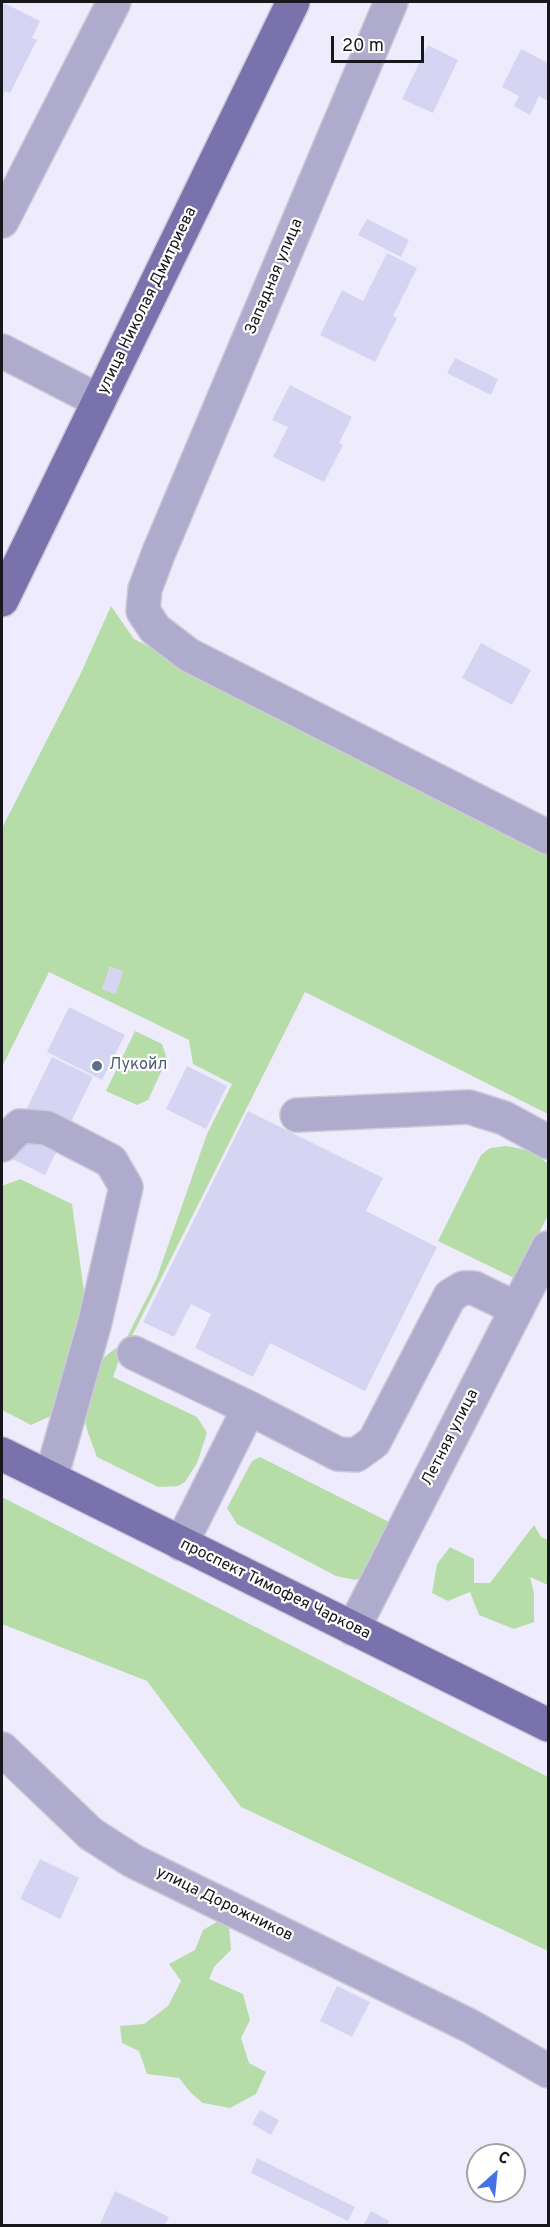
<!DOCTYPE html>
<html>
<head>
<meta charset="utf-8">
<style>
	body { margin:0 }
	#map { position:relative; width:550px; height:2227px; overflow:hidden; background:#eeecfc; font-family:Overpass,sans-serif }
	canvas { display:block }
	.frame { position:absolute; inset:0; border:3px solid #17171c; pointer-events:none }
	.north { position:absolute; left:466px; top:2143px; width:60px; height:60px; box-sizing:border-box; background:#fff; border:2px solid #a2a2a4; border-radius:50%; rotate:27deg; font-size:16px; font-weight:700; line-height:24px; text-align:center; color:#17171c }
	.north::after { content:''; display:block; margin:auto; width:21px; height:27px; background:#4772e4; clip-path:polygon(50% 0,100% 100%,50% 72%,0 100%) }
	.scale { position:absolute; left:331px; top:36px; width:93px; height:27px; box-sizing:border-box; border:3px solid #17171c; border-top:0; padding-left:8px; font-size:18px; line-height:21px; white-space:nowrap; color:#17171c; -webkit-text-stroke:4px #fff; paint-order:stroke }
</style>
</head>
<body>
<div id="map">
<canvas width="550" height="2227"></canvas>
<div class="frame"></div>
<div class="north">С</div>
<div class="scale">20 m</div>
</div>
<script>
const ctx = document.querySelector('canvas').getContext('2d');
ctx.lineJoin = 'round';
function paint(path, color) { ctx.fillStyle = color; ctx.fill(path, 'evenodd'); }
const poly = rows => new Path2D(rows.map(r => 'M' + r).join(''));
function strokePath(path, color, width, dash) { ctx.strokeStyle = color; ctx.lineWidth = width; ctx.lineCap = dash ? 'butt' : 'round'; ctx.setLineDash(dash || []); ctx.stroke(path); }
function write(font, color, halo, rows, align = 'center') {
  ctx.font = font + ' Overpass,sans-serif'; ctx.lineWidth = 4.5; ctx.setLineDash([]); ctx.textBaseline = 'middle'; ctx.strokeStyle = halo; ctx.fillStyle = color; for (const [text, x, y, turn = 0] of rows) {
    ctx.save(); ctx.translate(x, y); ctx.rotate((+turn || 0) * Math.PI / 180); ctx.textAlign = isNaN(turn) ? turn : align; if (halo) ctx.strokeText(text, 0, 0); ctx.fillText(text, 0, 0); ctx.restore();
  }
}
const green = poly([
	[111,606,134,639,484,815,548,849,548,1114,305,992,129,1342,122,1351,113,1377,197,1417,207,1433,197,1463,185,1482,178,1486,158,1487,97,1457,88,1433,84,1416,103,1358,125,1341,156,1280,207,1134,232,1084,193,1064,189,1040,49,972,2,1067,2,828,81,673],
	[110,967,123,971,115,994,102,989],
	[135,1031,162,1044,167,1059,148,1100,137,1105,106,1091],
	[506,1146,522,1149,535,1153,548,1164,548,1215,516,1279,438,1241,481,1155,490,1148],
	[20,1179,72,1204,85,1299,51,1416,31,1425,2,1410,2,1186],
	[260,1457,393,1524,368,1574,355,1580,336,1576,237,1524,227,1508,252,1461],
	[2,1497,548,1777,548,1951,241,1807,147,1681,2,1624],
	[534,1525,541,1537,548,1540,548,1585,530,1577,534,1593,534,1622,514,1629,479,1615,470,1592,448,1601,432,1593,437,1564,450,1547,474,1559,474,1583,490,1583],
	[220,1920,229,1927,231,1950,214,1967,209,1979,243,1994,250,2020,241,2038,249,2063,266,2072,256,2094,230,2108,203,2103,191,2093,179,2078,147,2074,139,2051,122,2043,120,2026,144,2024,168,2006,181,1981,169,1964,195,1950,203,1930]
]);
const building = poly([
	[2,2,40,21,32,38,37,40,10,93,5,91,2,99],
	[428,45,458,60,433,113,402,99],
	[521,49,548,63,548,101,539,96,530,115,514,106,519,96,502,87],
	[367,219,409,240,401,257,358,235],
	[387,253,417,268,393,316,397,318,375,362,320,335,342,290,363,301],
	[455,358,498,379,491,395,447,373],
	[290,385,352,417,339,443,343,445,324,482,273,457,288,427,272,420],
	[481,643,531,670,512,705,462,678],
	[110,967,123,971,115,994,102,989],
	[69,1007,125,1035,102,1080,47,1052],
	[52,1057,93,1077,45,1175,4,1155],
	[187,1066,227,1086,206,1129,166,1109],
	[248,1111,383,1178,366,1211,437,1247,365,1391,270,1343,253,1377,195,1348,211,1314,191,1304,174,1337,143,1322],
	[40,1859,79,1878,60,1919,20,1899],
	[337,1986,370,2002,352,2037,320,2021],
	[260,2110,279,2120,271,2135,252,2124],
	[257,2158,355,2207,348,2221,251,2173],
	[115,2191,169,2217,164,2226,99,2226],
	[371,2211,389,2221,387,2226,363,2226]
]);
const minor = poly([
	[391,2,159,552,145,589,143,611,155,629,189,655,548,837],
	[2,221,114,2],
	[2,351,99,401],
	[297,1115,469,1107,504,1118,548,1142],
	[2,1145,20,1126,47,1128,111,1161,126,1187,95,1322,51,1478],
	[134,1353,249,1408],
	[181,1544,249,1408,338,1454,356,1455,374,1442,450,1296,463,1288,474,1288,517,1309],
	[353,1629,548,1248],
	[2,1749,91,1834,133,1861,470,2026,548,2071]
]);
const major = poly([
	[2,600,293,2],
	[2,1454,548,1725]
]);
const markers = [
	[97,1066,6,"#5c6f8a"]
];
const streetNames = [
	["Западная улица",275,277,-67],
	["улица Николая Дмитриева",148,301,-64],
	["Летняя улица",451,1438,-63],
	["проспект Тимофея Чаркова",275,1590,26],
	["улица Дорожников",224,1905,26]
];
const serviceNames = [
	["Лукойл",109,1066]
];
paint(green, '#b6dda7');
paint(building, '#d6d4f3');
strokePath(minor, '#cccad8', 36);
strokePath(major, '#cccad8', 36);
strokePath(minor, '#aeabcc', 33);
strokePath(major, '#7972ad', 33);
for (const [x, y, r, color] of markers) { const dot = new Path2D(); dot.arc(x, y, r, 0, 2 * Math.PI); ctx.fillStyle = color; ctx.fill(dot); strokePath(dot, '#fff', 2); }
write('16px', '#17171c', '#fff', streetNames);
write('16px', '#4e5e75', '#fff', serviceNames, 'left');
</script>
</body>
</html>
